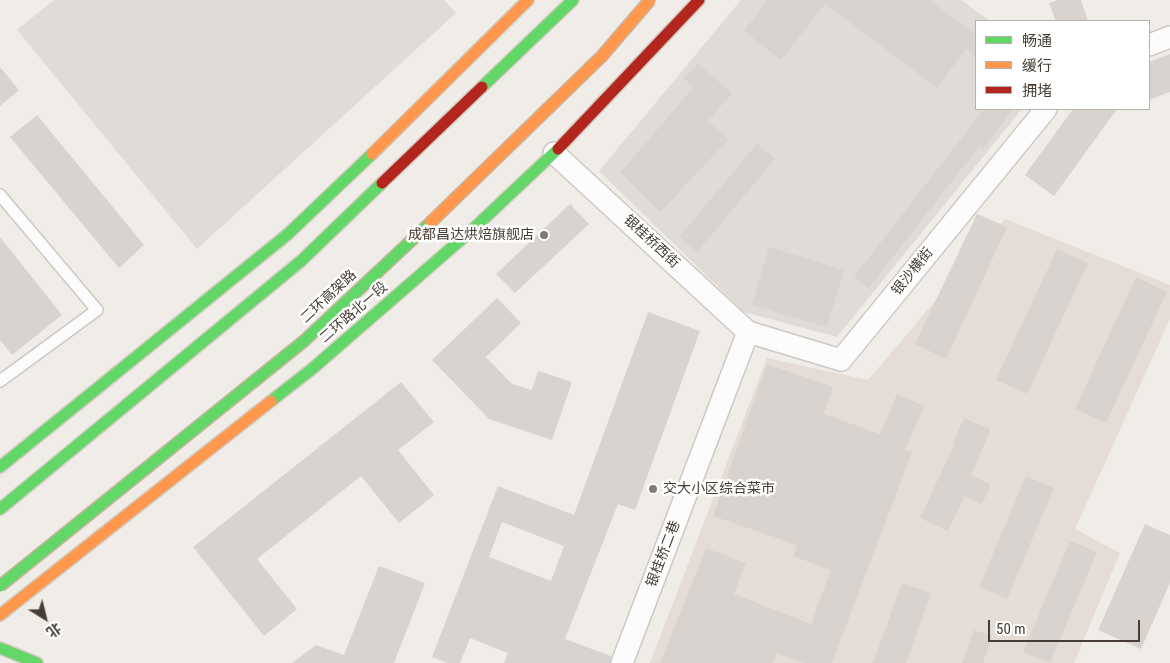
<!DOCTYPE html>
<html>
<head>
<meta charset="utf-8">
<style>
	body { margin:0 }
	#map { position:relative; width:1170px; height:663px; overflow:hidden; background:#f0ece8; font-family:"Roboto Condensed","Noto Sans SC",sans-serif }
	canvas { display:block }
	.legend { position:absolute; left:975px; top:20px; width:175px; height:90px; box-sizing:border-box; background:#fff; border:1px solid #b5b1ad; margin:0; padding:6px 9px; list-style:none; font-size:15px; color:#473c33 }
	.legend li { display:flex; align-items:center; gap:10px; height:25px }
	.legend b { width:25px; border:1px solid #b5b1ad }
	.north { position:absolute; left:20px; top:593px; width:50px; height:50px; -webkit-text-stroke:4px #fff; paint-order:stroke; rotate:144deg; font-size:14px; font-weight:700; line-height:20px; text-align:center; color:#473c33 }
	.north::after { content:''; display:block; margin:auto; width:18px; height:22px; background:#473c33; clip-path:polygon(50% 0,100% 100%,50% 72%,0 100%) }
	.scale { position:absolute; left:988px; top:620px; width:152px; height:22px; box-sizing:border-box; border:2px solid #473c33; border-top:0; padding-left:6px; font-size:15px; line-height:18px; white-space:nowrap; color:#473c33; -webkit-text-stroke:4px #fff; paint-order:stroke }
</style>
</head>
<body>
<div id="map">
<canvas width="1170" height="663"></canvas>
<ul class="legend">
<li><b style="height:6px;background:#63d668"></b>畅通</li>
<li><b style="height:6px;background:#ff974d"></b>缓行</li>
<li><b style="height:6px;background:#b3261e"></b>拥堵</li>
</ul>
<div class="north">北</div>
<div class="scale">50 m</div>
</div>
<script>
const ctx = document.querySelector('canvas').getContext('2d');
ctx.lineJoin = 'round';
function paint(path, color) { ctx.fillStyle = color; ctx.fill(path, 'evenodd'); }
const poly = rows => new Path2D(rows.map(r => 'M' + r).join(''));
function strokePath(path, color, width, dash) { ctx.strokeStyle = color; ctx.lineWidth = width; ctx.lineCap = dash ? 'butt' : 'round'; ctx.setLineDash(dash || []); ctx.stroke(path); }
function write(font, color, halo, rows, align = 'center') {
  ctx.font = font + ' "Roboto Condensed","Noto Sans SC",sans-serif'; ctx.lineWidth = 5; ctx.setLineDash([]); ctx.textBaseline = 'middle'; ctx.strokeStyle = halo; ctx.fillStyle = color; for (const [text, x, y, turn = 0] of rows) {
    ctx.save(); ctx.translate(x, y); ctx.rotate((+turn || 0) * Math.PI / 180); ctx.textAlign = isNaN(turn) ? turn : align; if (halo) ctx.strokeText(text, 0, 0); ctx.fillText(text, 0, 0); ctx.restore();
  }
}
const residential = poly([
	[1005,219,1170,285,1170,319,1075,529,1120,553,1074,663,650,663,767,358,868,380]
]);
const industrial = poly([
	[741,0,961,0,990,21,976,21,976,109,1022,109,837,337,744,312,599,171]
]);
const parking = poly([
	[54,0,444,0,456,13,197,249,17,30]
]);
const building = poly([
	[768,0,929,0,976,35,976,57,966,49,937,88,825,4,781,60,744,31],
	[1058,0,1081,0,1088,21,1056,21,1049,3],
	[1170,54,1170,92,1149,100,1149,62],
	[698,64,732,93,708,121,729,139,660,212,620,173,694,87,684,79],
	[0,67,19,90,0,106],
	[984,109,1013,109,983,149,979,146,869,288,854,277],
	[1073,109,1117,109,1054,196,1025,175],
	[37,115,144,245,119,268,10,137],
	[757,144,775,159,697,252,679,237],
	[570,204,589,224,515,293,496,274],
	[977,214,1007,227,946,359,915,344],
	[0,237,62,315,12,355,0,340],
	[769,247,844,270,827,327,752,305],
	[1057,249,1088,263,1027,394,996,380],
	[1136,277,1167,292,1106,423,1075,409],
	[497,298,521,323,486,357,512,384,532,390,538,371,572,382,552,440,489,419,432,360],
	[648,312,700,331,635,510,618,504,565,639,611,656,610,663,504,663,508,653,470,638,460,663,448,663,432,657,498,486,574,515],
	[502,522,564,546,551,581,489,557],
	[767,364,833,387,824,414,880,434,897,394,924,406,905,450,912,452,832,663,804,663,777,653,773,663,660,663,706,548,746,563,734,594,811,624,831,570,793,556,797,545,713,516],
	[401,382,434,422,398,450,434,495,399,523,361,476,257,559,297,609,264,636,193,547],
	[964,418,991,429,971,475,991,485,982,504,965,496,948,531,920,518,955,443,953,443],
	[1026,476,1054,488,1007,599,979,587],
	[1145,524,1170,535,1170,583,1141,649,1098,630],
	[1070,541,1097,552,1050,663,1023,652],
	[379,566,425,583,394,663,292,663,316,645,344,655],
	[902,583,931,593,906,663,873,663],
	[974,630,992,636,983,663,962,663]
]);
const lane = poly([
	[0,195,97,310,0,381]
]);
const street = poly([
	[1149,45,1170,37],
	[554,153,748,332,841,360,1046,109],
	[622,663,748,332]
]);
const fast = poly([
	[482,87,573,0],
	[271,401,312,369,472,230,558,149],
	[0,467,288,234,372,154],
	[0,509,301,261,382,183],
	[0,648,37,663]
]);
const slow = poly([
	[372,154,528,0],
	[0,615,271,401]
]);
const jam = poly([
	[558,149,699,0],
	[382,183,482,87]
]);
const fastBridge = poly([
	[0,586,304,341,430,223]
]);
const slowBridge = poly([
	[430,223,602,56,650,0]
]);
const markers = [
	[544,235,5,"#827a72"],
	[653,489,5,"#827a72"]
];
const poiNames = [
	["成都昌达烘焙旗舰店",534,235],
	["交大小区综合菜市",663,489,"left"]
];
const streetNames = [
	["银桂桥西街",651,242,43],
	["银沙横街",913,272,-51],
	["二环高架路",329,297,-43],
	["二环路北一段",354,313,-41],
	["银桂桥二巷",664,554,-69]
];
paint(residential, '#e5ddd5');
paint(industrial, '#e0dbd6');
paint(parking, '#dfdbd8');
paint(building, '#d8d3cf');
strokePath(lane, '#cdc8c4', 14);
strokePath(street, '#cdc8c4', 24);
strokePath(fast, '#d1cabf', 14);
strokePath(slow, '#d1cabf', 14);
strokePath(jam, '#d1cabf', 14);
strokePath(lane, '#fdfcfc', 11);
strokePath(street, '#fdfcfc', 21);
strokePath(fast, '#63d668', 11);
strokePath(slow, '#ff974d', 11);
strokePath(jam, '#b3261e', 11);
strokePath(fastBridge, '#cbb5a0', 14, []);
strokePath(slowBridge, '#cbb5a0', 14, []);
strokePath(fastBridge, '#63d668', 11);
strokePath(slowBridge, '#ff974d', 11);
for (const [x, y, r, color] of markers) { const dot = new Path2D(); dot.arc(x, y, r, 0, 2 * Math.PI); ctx.fillStyle = color; ctx.fill(dot); strokePath(dot, '#fff', 2); }
write('14px', '#473c33', '#fff', poiNames, 'right');
write('14px', '#473c33', '#fff', streetNames);
</script>
</body>
</html>
